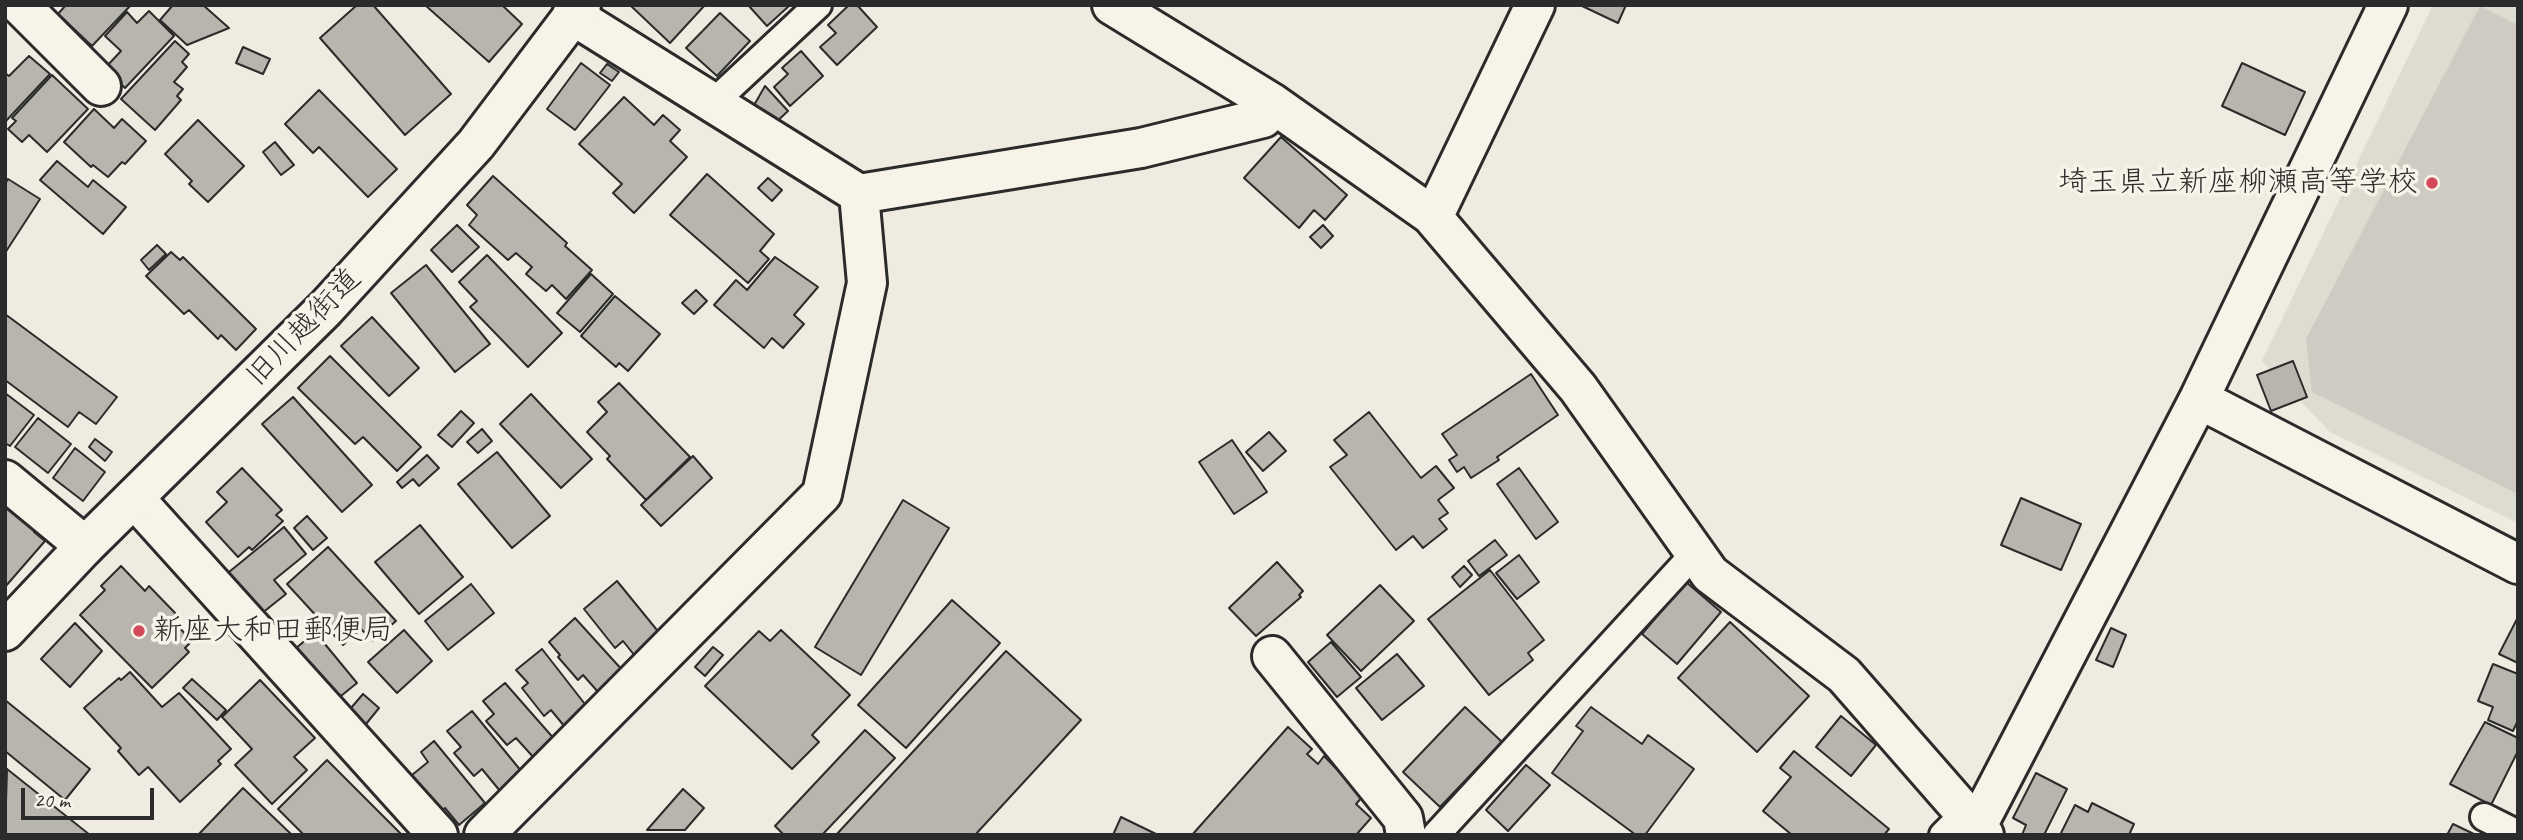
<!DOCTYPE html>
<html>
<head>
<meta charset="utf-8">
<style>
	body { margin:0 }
	#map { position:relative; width:2523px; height:840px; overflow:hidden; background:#efebe0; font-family:Caveat,sans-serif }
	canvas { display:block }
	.frame { position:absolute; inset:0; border:7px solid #2b2b2b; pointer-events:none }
	.scale { position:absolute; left:21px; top:788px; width:133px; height:32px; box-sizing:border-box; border:4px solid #2b2b2b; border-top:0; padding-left:9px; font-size:21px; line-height:24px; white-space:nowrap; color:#2b2b2b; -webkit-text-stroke:5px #f7f3e8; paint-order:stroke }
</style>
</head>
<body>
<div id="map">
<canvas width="2523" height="840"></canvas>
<div class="frame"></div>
<div class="scale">20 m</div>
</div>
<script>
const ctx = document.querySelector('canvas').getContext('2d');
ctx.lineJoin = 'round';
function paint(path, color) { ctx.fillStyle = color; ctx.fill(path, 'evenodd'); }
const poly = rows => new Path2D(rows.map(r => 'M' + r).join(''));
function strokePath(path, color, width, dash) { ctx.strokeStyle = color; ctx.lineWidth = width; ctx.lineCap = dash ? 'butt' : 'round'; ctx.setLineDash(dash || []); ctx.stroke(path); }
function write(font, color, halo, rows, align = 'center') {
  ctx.font = font + ' Caveat,"Klee One",sans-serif'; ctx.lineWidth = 7; ctx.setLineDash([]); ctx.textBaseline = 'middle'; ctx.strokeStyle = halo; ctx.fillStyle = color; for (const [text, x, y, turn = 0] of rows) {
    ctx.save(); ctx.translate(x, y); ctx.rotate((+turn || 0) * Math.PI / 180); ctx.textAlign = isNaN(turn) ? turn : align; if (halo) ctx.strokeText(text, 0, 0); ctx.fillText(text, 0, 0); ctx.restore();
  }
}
const built = poly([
	[2433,5,2518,5,2518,523,2330,432,2262,361]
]);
const green = poly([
	[2480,6,2518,25,2518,494,2312,392,2306,339]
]);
const building = poly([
	[66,5,131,5,92,46,58,14,66,5],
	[173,5,203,5,229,28,187,45,160,20,173,5],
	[357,5,373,5,451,94,405,135,320,38,357,5],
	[425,5,502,5,522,24,489,62,425,5],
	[630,5,705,5,670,43,630,5],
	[748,5,790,5,767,26,748,5],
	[849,5,857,5,877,27,837,65,820,47,836,33,828,25,849,5],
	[1580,5,1626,5,1618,23,1580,5],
	[149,11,174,36,125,88,105,68,121,51,105,36,127,12,137,23,149,11],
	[720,13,750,41,717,76,686,48,720,13],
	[175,41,189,54,182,62,187,67,174,82,183,89,177,96,181,100,155,130,121,99,175,41],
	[243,47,270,59,263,74,236,63,243,47],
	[801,51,823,76,790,106,774,87,788,74,782,68,801,51],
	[29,56,50,74,5,122,5,73,9,76,29,56],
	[581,63,610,85,575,130,547,109,581,63],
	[2242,63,2305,92,2285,135,2222,106,2242,63],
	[607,64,619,72,612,81,600,73,607,64],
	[52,75,88,109,47,152,29,135,22,142,8,129,16,121,12,118,52,75],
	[765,86,788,111,773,125,753,107,765,86],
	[319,90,397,169,368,197,319,147,313,153,285,124,319,90],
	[624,97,654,125,663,115,680,130,670,141,687,157,634,213,613,193,622,184,579,144,624,97],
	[94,109,114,128,122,119,146,141,125,164,122,162,108,177,93,165,91,167,64,142,94,109],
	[198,120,244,166,208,202,189,184,192,181,165,154,198,120],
	[1281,137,1347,195,1325,220,1314,210,1299,228,1244,178,1281,137],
	[275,142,294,165,281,175,263,152,275,142],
	[57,161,88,187,93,180,126,207,103,234,40,180,57,161],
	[707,174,774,234,760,251,769,259,748,283,670,215,707,174],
	[493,176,567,243,565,246,592,270,566,299,552,285,546,291,526,274,532,267,516,253,508,260,469,225,477,215,467,205,493,176],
	[768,178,782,190,772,201,758,188,768,178],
	[8,179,40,199,5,253,5,184,8,179],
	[457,225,479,247,452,272,431,250,457,225],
	[1323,225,1333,236,1321,248,1310,237,1323,225],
	[157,245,166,254,149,270,141,260,157,245],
	[171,252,180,260,183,257,256,329,236,350,221,335,218,339,189,310,184,314,146,276,171,252],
	[487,255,562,333,528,367,470,307,477,301,459,282,487,255],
	[775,257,818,287,794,315,804,324,783,348,772,338,764,348,714,305,736,280,747,290,775,257],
	[426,265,490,344,455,372,391,293,426,265],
	[591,274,613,294,580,332,557,313,591,274],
	[696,290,707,301,694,314,682,303,696,290],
	[615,296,660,334,628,371,619,363,616,367,581,336,615,296],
	[5,314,117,397,96,424,79,412,68,427,5,380,5,314],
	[372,317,419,368,389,396,341,346,372,317],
	[330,356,421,447,397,471,363,437,355,444,298,388,330,356],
	[2293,361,2307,397,2271,411,2257,375,2293,361],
	[1531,374,1558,415,1497,457,1499,460,1471,478,1464,467,1457,472,1449,460,1457,455,1442,434,1531,374],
	[619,383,690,457,646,500,607,459,610,456,587,432,607,412,598,402,619,383],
	[5,393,34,415,10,446,5,443,5,393],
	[531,394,592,459,561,488,500,424,531,394],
	[293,397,372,485,342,512,262,424,293,397],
	[461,411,474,423,452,447,438,435,461,411],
	[1369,412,1421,478,1436,466,1454,488,1438,500,1448,513,1439,519,1447,529,1423,548,1413,536,1396,550,1330,467,1347,455,1334,440,1369,412],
	[38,418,71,444,48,473,15,447,38,418],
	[482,429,492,441,478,453,467,442,482,429],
	[1269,432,1286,451,1263,471,1246,452,1269,432],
	[95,439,112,452,105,461,89,447,95,439],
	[1232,440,1267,492,1234,514,1199,462,1232,440],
	[75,448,105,472,83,501,53,478,75,448],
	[497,452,550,516,512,548,458,484,497,452],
	[427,455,439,468,419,486,413,479,402,488,397,482,427,455],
	[693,456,712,478,661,526,641,505,693,456],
	[242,468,282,510,276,515,283,521,252,550,249,547,238,557,206,522,227,502,217,492,242,468],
	[1519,468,1558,522,1536,539,1497,484,1519,468],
	[2021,498,2081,524,2061,570,2001,545,2021,498],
	[903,500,949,528,861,675,815,647,903,500],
	[5,503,37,527,34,532,45,541,5,587,5,503],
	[307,516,327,538,313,550,294,528,307,516],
	[420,525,463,577,419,614,375,562,420,525],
	[284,527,306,554,274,580,286,594,251,622,218,581,284,527],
	[1495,540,1507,555,1479,576,1468,561,1495,540],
	[328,547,396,621,373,641,361,629,343,645,287,584,328,547],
	[1519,555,1539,582,1517,599,1496,573,1519,555],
	[1277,562,1303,591,1299,595,1301,597,1256,636,1229,608,1277,562],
	[121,566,145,591,149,586,178,616,173,621,192,641,185,648,189,652,152,688,80,615,105,590,101,586,121,566],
	[1464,566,1472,575,1460,587,1452,577,1464,566],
	[1490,570,1544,640,1528,653,1533,660,1489,695,1428,619,1490,570],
	[617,581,661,635,635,656,623,641,615,648,584,609,617,581],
	[1686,582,1721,612,1677,664,1642,634,1686,582],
	[471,584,494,613,448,650,425,621,471,584],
	[1380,585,1414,621,1361,671,1327,635,1380,585],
	[952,600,1000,643,906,748,858,705,952,600],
	[2518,617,2518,663,2499,654,2518,617],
	[575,618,624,672,599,693,583,675,578,680,558,657,560,655,549,642,575,618],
	[1730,622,1809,696,1757,752,1678,678,1730,622],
	[75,623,102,651,70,687,41,659,75,623],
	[2111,628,2126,635,2113,667,2096,660,2111,628],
	[404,630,432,661,397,693,368,662,404,630],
	[781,630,850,695,812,735,819,742,792,769,705,686,759,631,770,641,781,630],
	[315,632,357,683,331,704,295,649,315,632],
	[1331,642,1361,677,1337,697,1308,662,1331,642],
	[713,647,723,655,705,676,695,667,713,647],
	[542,649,588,708,565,727,551,710,544,716,522,688,528,683,516,670,542,649],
	[1006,651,1081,720,975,835,836,835,1006,651],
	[1397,654,1424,686,1382,720,1356,688,1397,654],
	[2493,664,2518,674,2518,720,2513,731,2488,720,2493,707,2478,701,2493,664],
	[130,672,162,707,179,693,231,749,218,761,221,764,180,802,148,767,139,775,118,751,121,748,84,708,119,678,121,680,130,672],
	[192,679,226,710,217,720,183,688,192,679],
	[260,680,315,738,294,757,307,770,272,804,235,765,252,749,222,717,260,680],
	[505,683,556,741,535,759,516,738,507,745,486,721,494,714,483,701,505,683],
	[363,694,379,708,362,729,345,715,363,694],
	[5,700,90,769,65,800,5,751,5,700],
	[1465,707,1502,742,1440,807,1403,772,1465,707],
	[1591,707,1642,744,1648,735,1694,769,1645,835,1636,835,1552,773,1583,731,1576,726,1591,707],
	[472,711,522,772,500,791,482,769,474,776,454,753,461,747,447,731,472,711],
	[1841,716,1876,745,1851,776,1816,747,1841,716],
	[2485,722,2518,738,2518,751,2491,805,2450,784,2485,722],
	[1288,727,1312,749,1307,754,1318,764,1324,756,1363,796,1356,804,1371,818,1356,835,1192,835,1288,727],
	[865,730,895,758,822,835,784,835,775,826,865,730],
	[434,741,485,803,459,825,445,808,442,811,412,775,428,762,421,752,434,741],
	[1794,751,1889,829,1884,835,1792,835,1763,811,1791,777,1780,768,1794,751],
	[327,760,402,835,304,835,278,809,327,760],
	[1526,765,1550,785,1508,831,1486,810,1526,765],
	[7,769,90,835,5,835,7,769],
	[2036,773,2067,789,2044,835,2022,835,2026,825,2013,818,2036,773],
	[243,788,292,835,198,835,243,788],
	[683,789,704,808,685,830,647,830,683,789],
	[2092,803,2134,824,2129,835,2060,835,2075,805,2088,812,2092,803],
	[1121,817,1158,835,1113,835,1121,817],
	[2453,824,2476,835,2447,835,2453,824]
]);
const service = poly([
	[713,103,818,5],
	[2484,817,2518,834],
	[1436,835,1694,554],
	[1943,835,1965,813]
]);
const minor = poly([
	[20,5,101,86],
	[1112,5,1272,103,1431,215,1578,388,1710,574,1844,675,1984,835],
	[572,15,859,194,1141,148,1263,118,1272,103],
	[1431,215,1438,207,1535,5],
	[2199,399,2518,564],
	[5,480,85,546],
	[134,498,438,835],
	[1272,656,1403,818,1406,835],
	[1977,826,2199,399,2388,5],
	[484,835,822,494,867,283,859,194]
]);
const secondary = poly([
	[5,631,85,546,325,309,476,144,581,5]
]);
const markers = [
	[2432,183,7,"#d1495b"],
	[139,631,7,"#d1495b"]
];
const poiNames = [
	["埼玉県立新座柳瀬高等学校",2418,183],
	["新座大和田郵便局",153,631,"left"]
];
const streetNames = [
	["旧川越街道",304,328,-46]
];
paint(built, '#dedbd1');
paint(green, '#cfcbc2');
paint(building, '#b8b5ae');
strokePath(building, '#2b2b2b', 2);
strokePath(service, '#2b2b2b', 32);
strokePath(minor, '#2b2b2b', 44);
strokePath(secondary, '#2b2b2b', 44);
strokePath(service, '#f7f3e8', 26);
strokePath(minor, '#f7f3e8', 38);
strokePath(secondary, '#f7f3e8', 38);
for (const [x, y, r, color] of markers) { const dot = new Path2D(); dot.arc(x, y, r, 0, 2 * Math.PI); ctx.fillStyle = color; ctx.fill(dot); strokePath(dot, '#f7f3e8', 2.5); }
write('30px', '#2b2b2b', '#f7f3e8', poiNames, 'right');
write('30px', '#2b2b2b', '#f7f3e8', streetNames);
</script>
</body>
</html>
